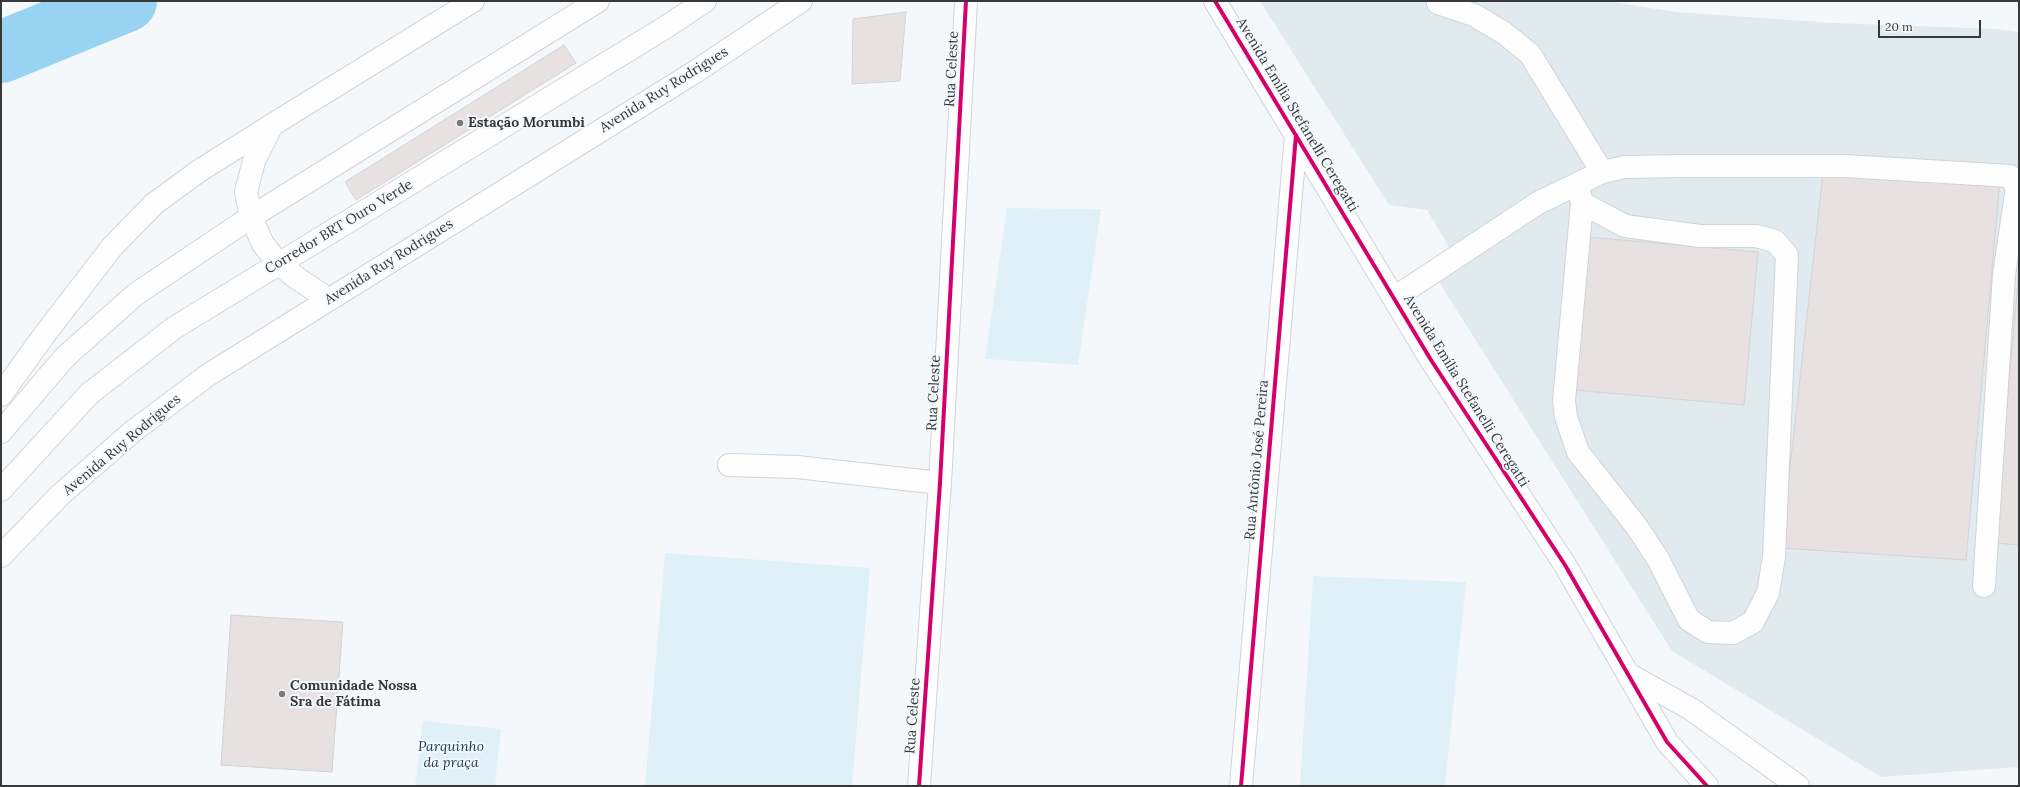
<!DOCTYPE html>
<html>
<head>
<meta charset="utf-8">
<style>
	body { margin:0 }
	#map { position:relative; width:2020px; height:787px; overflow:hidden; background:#f5f8fa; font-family:Lora,serif }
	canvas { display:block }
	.frame { position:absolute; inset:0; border:2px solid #363839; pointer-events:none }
	.scale { position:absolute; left:1878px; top:20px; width:103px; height:18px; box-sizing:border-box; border:2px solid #363839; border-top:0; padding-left:5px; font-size:12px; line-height:14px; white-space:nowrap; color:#363839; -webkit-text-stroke:3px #f3f8fc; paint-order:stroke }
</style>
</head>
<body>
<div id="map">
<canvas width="2020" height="787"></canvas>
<div class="frame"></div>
<div class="scale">20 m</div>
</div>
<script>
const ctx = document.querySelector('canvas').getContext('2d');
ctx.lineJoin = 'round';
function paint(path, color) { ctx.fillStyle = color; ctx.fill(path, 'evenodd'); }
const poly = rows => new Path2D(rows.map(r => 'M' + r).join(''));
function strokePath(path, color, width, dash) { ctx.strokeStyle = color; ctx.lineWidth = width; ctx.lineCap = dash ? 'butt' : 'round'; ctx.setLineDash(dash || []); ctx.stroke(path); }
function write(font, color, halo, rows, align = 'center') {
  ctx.font = font + ' Lora,serif'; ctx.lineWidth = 4; ctx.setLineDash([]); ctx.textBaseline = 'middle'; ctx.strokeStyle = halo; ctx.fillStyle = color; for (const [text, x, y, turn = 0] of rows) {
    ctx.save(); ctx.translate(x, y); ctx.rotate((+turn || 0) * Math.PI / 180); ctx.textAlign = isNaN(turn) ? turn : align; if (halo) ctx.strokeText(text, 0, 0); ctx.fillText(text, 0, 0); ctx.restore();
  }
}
const built = poly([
	[1260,1,1606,1,1676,12,1833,23,1997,29,2019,32,2019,767,1881,777,1672,651,1432,271,1449,247,1427,210,1389,205]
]);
const green = poly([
	[1007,208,1101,209,1078,365,985,359],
	[665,553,870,568,852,786,645,786],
	[1313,576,1466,582,1445,786,1300,786],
	[423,721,501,729,495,786,415,786]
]);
const river = poly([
	[1,52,126,1]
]);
const building = poly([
	[906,12,900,81,852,84,853,19,906,12],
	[564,45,576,63,356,200,345,182,564,45],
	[1823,173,2000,180,1966,560,1781,548,1823,173],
	[1588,237,1758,252,1744,405,1574,390,1588,237],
	[2019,268,2019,545,1995,543,2019,268],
	[231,615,343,622,332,772,221,765,231,615]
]);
const minor = poly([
	[1215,1,1431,360,1565,565,1667,742,1707,786],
	[1438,3,1474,15,1504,33,1530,54,1602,172],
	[1577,184,1582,203,1625,226,1700,236,1756,236,1775,241,1787,255,1774,557,1768,593,1753,622,1733,633,1708,632,1689,620,1658,559,1637,527,1578,452,1566,417,1564,401,1582,203],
	[1394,298,1538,203,1602,172,1625,167,1684,166,1846,166,2010,176,2017,187,2004,275,1984,586],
	[1,432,65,357,136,294,251,217,598,1],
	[729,465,797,467,940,483],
	[1,490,89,394,174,328,666,27,705,1],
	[1628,674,1691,709,1798,786],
	[919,786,940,483,966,1],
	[1241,786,1296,135]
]);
const major = poly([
	[272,125,254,161,246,192,251,217,263,244,279,264,298,279,328,299],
	[1,395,45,334,112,247,154,204,199,171,272,125,473,1],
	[1,556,60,495,132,432,208,375,695,72,801,1]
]);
const cycleway = poly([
	[1215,1,1431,360,1565,565,1667,742,1707,786],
	[919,786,940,483,966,1],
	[1241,786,1296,135]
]);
const markers = [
	[460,123,4,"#797b7d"],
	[282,694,4,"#797b7d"]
];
const streetNames = [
	["Rua Celeste",952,69,-87],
	["Avenida Ruy Rodrigues",664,90,-32],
	["Avenida Emília Stefanelli Ceregatti",1297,115,59],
	["Corredor BRT Ouro Verde",339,227,-31],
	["Avenida Ruy Rodrigues",389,262,-32],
	["Avenida Emília Stefanelli Ceregatti",1466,391,58],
	["Rua Celeste",934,393,-87],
	["Avenida Ruy Rodrigues",122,445,-40],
	["Rua Antônio José Pereira",1257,460,-85],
	["Rua Celeste",913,716,-86]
];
const poiNames = [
	["Estação Morumbi",468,123],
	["Comunidade Nossa",290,686],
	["Sra de Fátima",290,702]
];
const parkNames = [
	["Parquinho",451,747],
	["da praça",451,763]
];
paint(built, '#e1eaee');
paint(green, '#e0f0f9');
strokePath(river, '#98d3f2', 62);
paint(building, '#e7e1e1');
strokePath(building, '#d3d3d4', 1);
strokePath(minor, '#d1d3d5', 24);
strokePath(major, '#d1d3d5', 24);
strokePath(minor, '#fefefe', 22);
strokePath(major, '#fefefe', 22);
strokePath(cycleway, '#d6006c', 4);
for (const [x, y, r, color] of markers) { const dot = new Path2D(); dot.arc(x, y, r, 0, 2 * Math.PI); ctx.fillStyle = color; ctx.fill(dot); strokePath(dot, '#f3f8fc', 1.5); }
write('14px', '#363839', '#f3f8fc', streetNames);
write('bold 14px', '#363839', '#f3f8fc', poiNames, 'left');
write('italic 14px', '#183d50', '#f3f8fc', parkNames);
</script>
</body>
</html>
